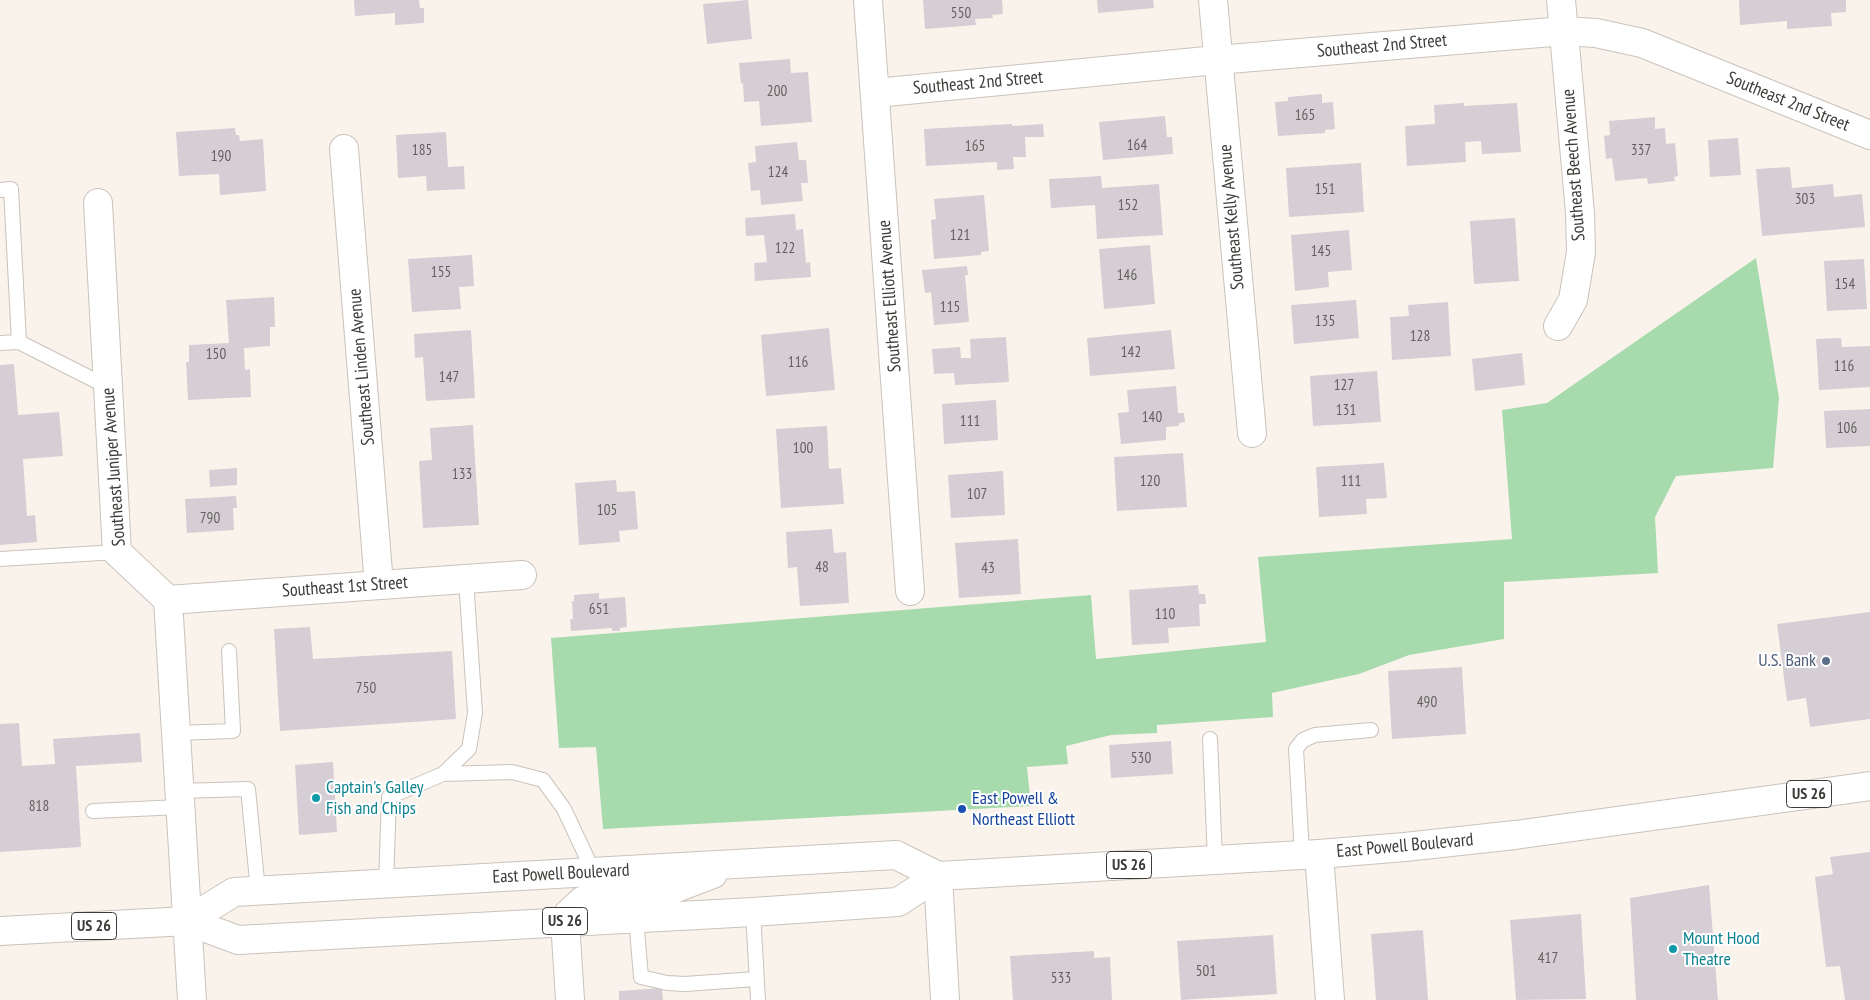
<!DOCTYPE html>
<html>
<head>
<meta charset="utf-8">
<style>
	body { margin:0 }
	canvas { display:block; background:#faf3eb }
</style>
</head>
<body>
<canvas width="1870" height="1000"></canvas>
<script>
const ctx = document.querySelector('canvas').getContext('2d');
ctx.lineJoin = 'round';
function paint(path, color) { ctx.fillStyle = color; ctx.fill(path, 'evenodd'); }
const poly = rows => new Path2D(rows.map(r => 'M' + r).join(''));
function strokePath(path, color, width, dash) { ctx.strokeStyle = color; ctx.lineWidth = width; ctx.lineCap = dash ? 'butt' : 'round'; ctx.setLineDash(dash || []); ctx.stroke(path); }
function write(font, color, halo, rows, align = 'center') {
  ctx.font = font + ' "PT Sans Narrow",sans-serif'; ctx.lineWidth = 4; ctx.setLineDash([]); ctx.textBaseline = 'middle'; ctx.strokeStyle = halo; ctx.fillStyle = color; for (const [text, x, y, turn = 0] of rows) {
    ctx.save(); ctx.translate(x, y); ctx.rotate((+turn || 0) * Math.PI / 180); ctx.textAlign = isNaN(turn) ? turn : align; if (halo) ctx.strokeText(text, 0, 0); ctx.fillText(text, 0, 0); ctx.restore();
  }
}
const green = poly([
	[1756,258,1779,398,1773,468,1676,476,1655,517,1658,573,1504,582,1504,639,1409,655,1359,674,1272,693,1273,717,1157,725,1157,733,1111,735,1066,746,1068,764,1027,767,1031,806,603,829,596,747,559,748,551,638,1091,595,1096,659,1266,642,1258,557,1512,539,1502,410,1547,403]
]);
const building = poly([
	[354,0,419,0,420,8,424,8,424,23,395,25,395,13,355,16],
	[748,0,752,39,707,44,703,4],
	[923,0,1002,0,1003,14,992,15,993,18,975,19,976,25,925,29],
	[1097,0,1153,0,1154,8,1098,13],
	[1739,0,1846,0,1846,12,1831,13,1832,26,1787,29,1787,21,1740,25],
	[790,59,791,73,808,72,812,122,761,126,759,101,744,102,743,83,741,84,739,63],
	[1322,94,1322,103,1333,102,1335,129,1325,130,1325,133,1278,136,1275,102,1288,101,1288,97],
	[1464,103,1464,106,1517,103,1521,152,1482,154,1481,141,1465,142,1466,162,1407,166,1405,126,1435,124,1434,105],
	[1165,116,1167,137,1172,137,1173,154,1103,160,1099,122],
	[1655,117,1655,129,1665,128,1666,144,1675,143,1678,176,1674,177,1675,181,1648,184,1647,178,1615,181,1612,158,1606,159,1604,136,1610,135,1609,121],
	[1012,124,1012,126,1043,124,1044,137,1025,137,1026,157,1013,157,1014,169,997,170,997,162,926,166,924,129],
	[235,128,236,135,239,135,240,141,263,139,266,191,220,195,219,174,179,176,176,132],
	[446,132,448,167,464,166,465,189,427,191,426,176,398,178,396,135],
	[1738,138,1741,175,1710,177,1708,140],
	[797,142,799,160,806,160,808,183,801,183,803,201,761,205,760,190,751,191,748,163,756,162,755,146],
	[1361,163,1364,212,1289,217,1286,168],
	[1790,167,1792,188,1833,184,1834,197,1862,194,1865,227,1762,236,1756,169],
	[1101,176,1102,188,1159,184,1163,235,1097,239,1095,205,1051,208,1049,179],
	[984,195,989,251,981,252,981,255,934,259,931,220,936,219,934,199],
	[795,214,796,230,803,229,806,263,810,262,811,277,755,281,754,263,767,262,764,235,746,236,745,218],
	[1515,218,1519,281,1474,284,1470,221],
	[1349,230,1352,270,1328,272,1329,287,1295,291,1291,235],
	[1150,245,1155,304,1104,309,1099,249],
	[472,255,474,286,459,287,461,309,412,312,408,259],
	[1864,259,1867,309,1827,311,1824,261],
	[967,266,968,275,965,275,969,322,934,325,931,292,925,293,922,270],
	[274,297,275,327,270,327,270,346,244,348,245,370,250,369,251,397,188,400,186,362,189,362,189,345,229,343,226,300],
	[1356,300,1359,338,1294,344,1291,305],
	[1448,302,1451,356,1392,360,1390,317,1409,316,1408,305],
	[829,328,835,390,766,396,761,335],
	[471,330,475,398,426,401,423,357,415,358,414,334],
	[1171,330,1175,369,1090,376,1087,338],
	[1006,337,1009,382,955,385,954,373,934,374,932,349,960,347,961,358,971,358,970,339],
	[1841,338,1842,347,1870,346,1870,387,1819,390,1816,339],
	[1522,353,1525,385,1475,391,1472,359],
	[14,364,18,415,59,412,63,456,23,459,27,516,35,515,37,542,0,545,0,365],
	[1377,371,1381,422,1313,426,1310,376],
	[1176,386,1178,413,1184,413,1185,422,1179,423,1179,426,1166,427,1166,440,1121,444,1118,413,1129,412,1127,390],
	[996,400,998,440,944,444,942,404],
	[1870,409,1870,446,1826,448,1824,411],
	[473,425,479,525,423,528,419,461,432,460,430,428],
	[827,426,829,469,841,468,844,504,781,508,776,429],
	[1183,453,1187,507,1117,511,1114,457],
	[1384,463,1387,498,1366,499,1367,514,1319,517,1316,467],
	[237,468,237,485,210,487,209,470],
	[1003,471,1005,515,951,518,948,475],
	[616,480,617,492,635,491,638,529,619,531,620,542,579,545,575,483],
	[236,496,237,508,233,508,234,530,187,533,185,499],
	[832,529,834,553,846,552,849,603,800,606,797,567,788,568,786,532],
	[1018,539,1021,594,959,598,955,543],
	[1198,585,1199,594,1205,594,1206,604,1199,604,1200,626,1168,628,1169,643,1132,645,1129,590],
	[599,593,599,599,625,597,627,627,620,628,620,631,612,631,612,628,571,631,570,619,573,619,572,601,574,601,574,595],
	[1870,612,1870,719,1810,727,1806,698,1787,701,1777,624],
	[310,627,313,659,452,651,456,719,280,731,274,629],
	[1462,667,1466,734,1392,739,1388,671],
	[19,723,22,766,55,764,53,739,140,733,142,762,76,766,81,847,0,852,0,724],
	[1171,741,1173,774,1111,778,1109,745],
	[333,762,337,832,299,835,295,765],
	[1870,852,1870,1000,1845,1000,1840,966,1826,967,1815,877,1833,874,1830,857],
	[1709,885,1718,1000,1636,1000,1630,898],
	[1581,914,1586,999,1516,1000,1510,920],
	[1423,930,1428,1000,1376,1000,1371,934],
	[1273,935,1277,994,1181,1000,1177,941],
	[1094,951,1094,958,1110,957,1112,1000,1013,1000,1010,956],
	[662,988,663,1000,619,1000,619,991]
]);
const service = poly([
	[0,190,11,189,19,342],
	[0,343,19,342,108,387],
	[0,559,117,552],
	[176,733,233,731,229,651],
	[1210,739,1215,860],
	[443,774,512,772,543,780,564,809,594,873],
	[179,791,248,789,258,891],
	[93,811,180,807],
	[1302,854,1296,749,1303,740,1315,735,1371,730],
	[386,884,389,797,443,774,469,749,475,713,466,579],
	[753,912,758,1000],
	[636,918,641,977,667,983,685,984,756,979]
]);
const minor = poly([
	[868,0,910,591],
	[1213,0,1252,433],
	[876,93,1217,60,1564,31,1596,33,1642,43,1870,135],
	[344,149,379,585],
	[98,203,117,552,168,600,192,1000],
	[1558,326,1573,300,1581,252,1580,213,1561,0],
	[168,600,522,575],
	[938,876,945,1000],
	[565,921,570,1000]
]);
const tertiary = poly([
	[1319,854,1330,1000]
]);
const primary = poly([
	[187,921,234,892,896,855,938,876],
	[565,921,568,914,582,901,596,896,671,890,713,874],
	[0,931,187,921,238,940,753,912,898,902,938,876,1319,854,1405,847,1515,835,1870,786]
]);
const markers = [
	[1826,661,5,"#5c6f8a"],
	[316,798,5,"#0f9aa8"],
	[962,809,5,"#1a4fb4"],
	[1673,949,5,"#0f9aa8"]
];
const numberNames = [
	["550",961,14],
	["200",777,92],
	["165",1305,116],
	["164",1137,146],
	["165",975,147],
	["185",422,151],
	["337",1641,151],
	["190",221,157],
	["124",778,173],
	["151",1325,190],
	["303",1805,200],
	["152",1128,206],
	["121",960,236],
	["122",785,249],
	["145",1321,252],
	["155",441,273],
	["146",1127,276],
	["154",1845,285],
	["115",950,308],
	["135",1325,322],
	["128",1420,337],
	["142",1131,353],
	["150",216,355],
	["116",798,363],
	["116",1844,367],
	["147",449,378],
	["127",1344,386],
	["131",1346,411],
	["140",1152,418],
	["111",970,422],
	["106",1847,429],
	["100",803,449],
	["133",462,475],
	["120",1150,482],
	["111",1351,482],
	["107",977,495],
	["105",607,511],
	["790",210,519],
	["48",822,568],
	["43",988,569],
	["651",599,610],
	["110",1165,615],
	["750",366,689],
	["490",1427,703],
	["530",1141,759],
	["818",39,807],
	["417",1548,959],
	["501",1206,972],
	["533",1061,979]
];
const shields = [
	[1809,794,45],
	[1129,865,45],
	[565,921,45],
	[94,926,45]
];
const shieldNames = [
	["US 26",1809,794],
	["US 26",1129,865],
	["US 26",565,921],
	["US 26",94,926]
];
const streetNames = [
	["Southeast 2nd Street",1382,46,-5],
	["Southeast 2nd Street",978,83,-5],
	["Southeast 2nd Street",1788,102,22],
	["Southeast Beech Avenue",1574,165,-94],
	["Southeast Kelly Avenue",1232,217,-95],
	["Southeast Elliott Avenue",890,296,-94],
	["Southeast Linden Avenue",362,367,-95],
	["Southeast Juniper Avenue",114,467,-94],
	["Southeast 1st Street",345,587,-4],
	["East Powell Boulevard",1405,846,-5],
	["East Powell Boulevard",561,874,-3]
];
const serviceNames = [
	["U.S. Bank",1816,661]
];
const cultureNames = [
	["Captain's Galley",326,788],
	["Fish and Chips",326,809],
	["Mount Hood",1683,939],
	["Theatre",1683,960]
];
const transitNames = [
	["East Powell &",972,799],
	["Northeast Elliott",972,820]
];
paint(green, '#a7dbad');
paint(building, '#d6ced5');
strokePath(service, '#cac3bb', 16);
strokePath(minor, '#cac3bb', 30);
strokePath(tertiary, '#cac3bb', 30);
strokePath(primary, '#cac3bb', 30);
strokePath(service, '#fff', 14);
strokePath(minor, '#fff', 28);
strokePath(tertiary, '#fff', 28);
strokePath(primary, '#fff', 28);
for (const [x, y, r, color] of markers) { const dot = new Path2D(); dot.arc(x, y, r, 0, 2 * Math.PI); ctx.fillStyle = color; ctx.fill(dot); strokePath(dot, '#fff', 2); }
write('15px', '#63605e', null, numberNames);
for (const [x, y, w] of shields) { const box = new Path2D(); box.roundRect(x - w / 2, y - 13.5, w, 27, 4); ctx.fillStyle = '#fff'; ctx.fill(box); strokePath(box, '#3d3b37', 1); }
write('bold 16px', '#3d3b37', null, shieldNames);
write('18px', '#3d3b37', '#fff', streetNames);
write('18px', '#4e5e75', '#fff', serviceNames, 'right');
write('18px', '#0d838f', '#fff', cultureNames, 'left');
write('18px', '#164399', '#fff', transitNames, 'left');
</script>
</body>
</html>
